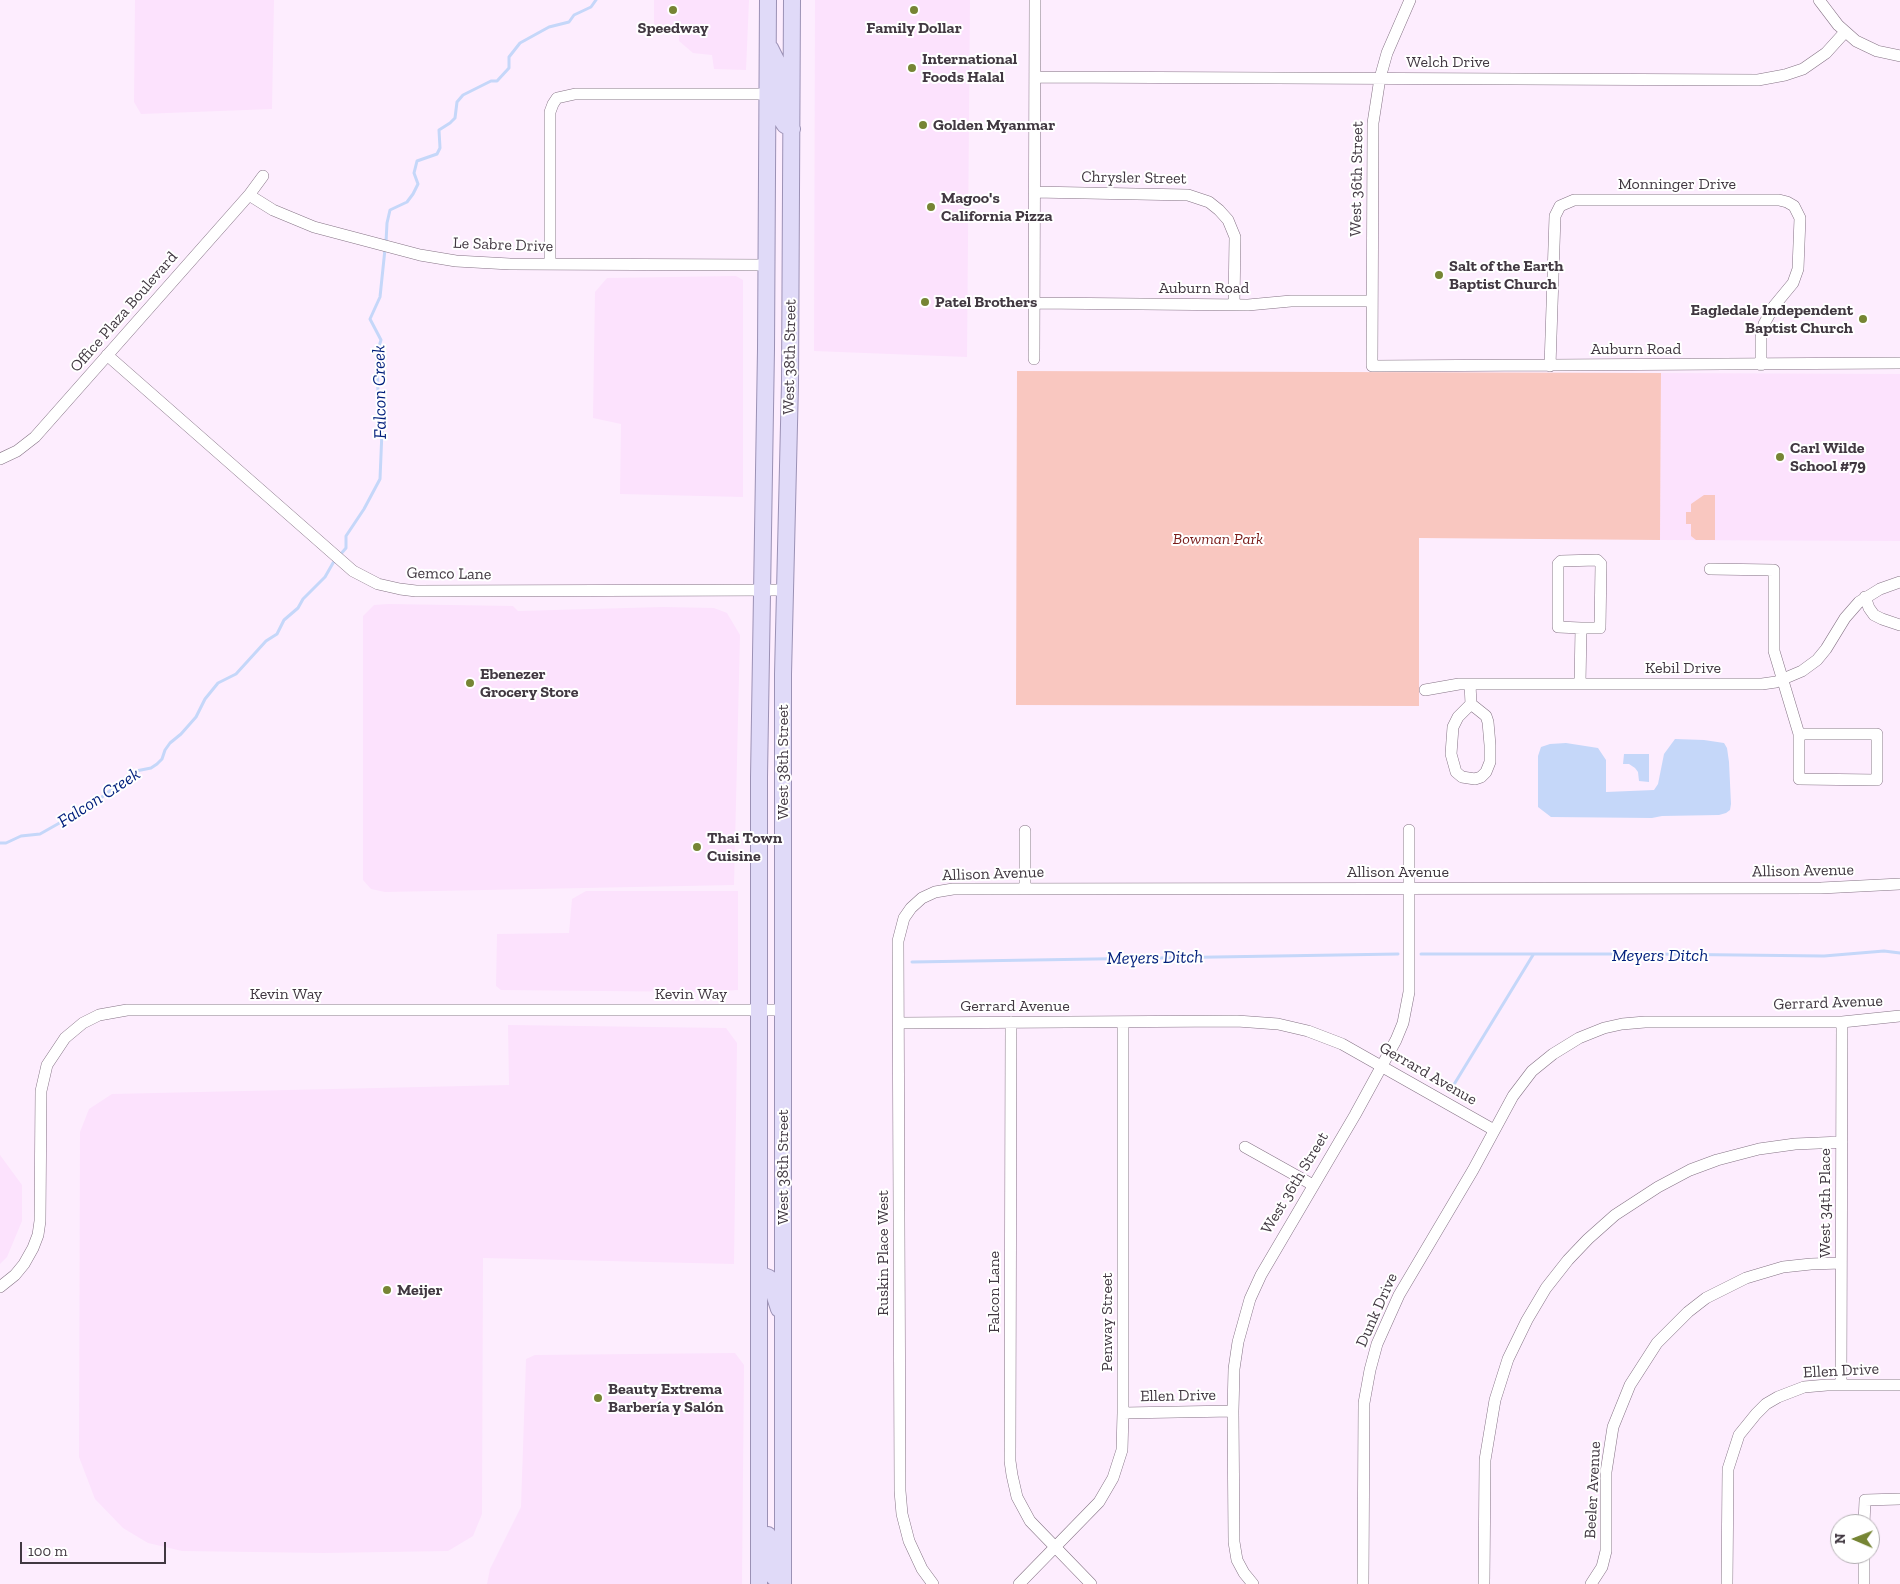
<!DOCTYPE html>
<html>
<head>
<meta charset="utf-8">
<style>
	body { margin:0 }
	#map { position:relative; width:1900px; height:1584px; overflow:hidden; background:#fdedfe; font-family:"Zilla Slab",serif }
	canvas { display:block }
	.north { position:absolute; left:1830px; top:1514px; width:50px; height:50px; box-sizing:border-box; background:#fff; border:1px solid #b3afb3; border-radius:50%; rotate:271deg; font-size:14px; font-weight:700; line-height:20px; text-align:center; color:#413841 }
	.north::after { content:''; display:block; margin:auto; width:18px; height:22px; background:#768534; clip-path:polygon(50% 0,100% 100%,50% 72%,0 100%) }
	.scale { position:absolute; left:20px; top:1542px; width:146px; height:22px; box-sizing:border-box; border:2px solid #413841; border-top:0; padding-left:6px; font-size:15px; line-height:18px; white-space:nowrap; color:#413841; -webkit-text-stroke:4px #fff; paint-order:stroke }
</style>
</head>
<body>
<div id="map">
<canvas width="1900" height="1584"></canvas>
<div class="north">N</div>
<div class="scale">100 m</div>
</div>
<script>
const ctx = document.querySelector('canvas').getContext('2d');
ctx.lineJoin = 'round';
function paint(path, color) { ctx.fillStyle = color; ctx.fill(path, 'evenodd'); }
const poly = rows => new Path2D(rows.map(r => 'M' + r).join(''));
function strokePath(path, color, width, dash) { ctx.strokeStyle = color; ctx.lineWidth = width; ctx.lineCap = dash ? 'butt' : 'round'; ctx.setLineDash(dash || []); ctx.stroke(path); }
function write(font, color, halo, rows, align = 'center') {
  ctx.font = font + ' "Zilla Slab",serif'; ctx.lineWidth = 4; ctx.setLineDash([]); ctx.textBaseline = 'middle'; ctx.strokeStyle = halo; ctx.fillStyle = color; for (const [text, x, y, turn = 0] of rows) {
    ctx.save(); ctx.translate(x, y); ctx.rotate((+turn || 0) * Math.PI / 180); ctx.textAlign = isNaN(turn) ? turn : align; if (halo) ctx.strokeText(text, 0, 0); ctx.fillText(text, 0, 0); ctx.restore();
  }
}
const built = poly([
	[135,0,274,0,272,109,141,114,134,102],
	[654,0,749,0,746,70,714,69,712,55,693,53,679,41,679,31,654,31],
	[815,0,970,0,967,357,814,351],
	[736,276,743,280,743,497,620,494,621,424,593,418,595,292,607,278],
	[1661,373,1900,374,1900,541,1660,540],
	[388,604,513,606,518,611,663,607,714,608,727,613,740,635,734,885,385,892,371,889,363,880,363,616,374,605],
	[586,891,738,891,738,990,707,992,501,990,496,986,497,934,569,933,572,899],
	[508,1025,726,1028,737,1043,734,1264,483,1258,482,1514,473,1536,448,1551,324,1553,182,1551,148,1543,123,1528,95,1499,79,1457,80,1132,89,1109,112,1094,509,1085],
	[0,1155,22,1185,22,1221,7,1257,0,1264],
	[735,1353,744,1365,742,1584,487,1584,490,1569,521,1507,526,1359,535,1355]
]);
const green = poly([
	[1017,371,1661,373,1660,540,1419,538,1419,706,1016,705],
	[1704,495,1715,495,1715,540,1696,540,1691,536,1691,524,1686,524,1686,512,1691,512,1691,504]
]);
const water = poly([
	[1675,739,1704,740,1724,743,1727,748,1729,762,1731,804,1730,810,1726,813,1719,815,1662,816,1652,818,1551,817,1538,807,1538,756,1541,747,1550,744,1566,743,1598,748,1606,760,1606,792,1654,790,1658,784,1664,754],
	[1624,754,1649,754,1649,782,1639,781,1638,772,1635,768,1629,764,1623,764]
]);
const stream = poly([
	[386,242,387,223,390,210,407,202,413,194,418,184,414,173,417,161,437,154,440,148,439,130,450,123,455,118,457,102,463,95,491,81,497,81,509,68,509,57,520,43,549,27,569,22,574,15,591,7,596,0],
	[0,843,6,843,21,836,40,834,63,821,73,819,136,771,151,768,157,764,162,759,165,750,170,743,181,734,196,717,205,699,218,683,236,674,266,641,277,634,284,620,298,608,303,599,325,577,333,563,346,548,346,536,364,509,380,479,383,407,378,393,377,353,381,340,370,319,380,297,385,249],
	[1421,954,1650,954,1824,956,1884,951,1900,953],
	[912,962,1398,954],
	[1450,1091,1533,955]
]);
const street = poly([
	[1410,0,1387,53,1380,78,1373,123,1372,366,1900,363],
	[1819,0,1838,25,1856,41,1877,51,1900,56],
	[1035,77,1758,80,1785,75,1803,69,1826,53,1845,32],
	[1034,192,1188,195,1209,202,1219,210,1228,220,1235,237,1234,305],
	[249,195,273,210,314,227,420,255,456,261,510,264,767,265],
	[550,264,550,112,553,104,557,98,575,94,767,94],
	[1035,303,1248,305,1291,301,1372,301],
	[107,355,353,571,378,584,400,589,416,591,785,590],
	[1034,359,1035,0],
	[1550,366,1555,216,1560,206,1574,200,1779,200,1787,202,1794,206,1800,218,1798,269,1793,283,1774,306,1764,324,1761,337,1761,365],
	[0,459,17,451,35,437,249,195,263,176],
	[1710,569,1774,570,1774,651,1799,734],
	[1865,597,1869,608,1874,615,1882,619,1900,625],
	[1470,684,1471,704,1458,717,1453,727,1451,754,1456,772,1462,777,1475,779,1481,777,1486,772,1490,762,1490,745,1488,722,1486,716,1471,704],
	[1580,684,1581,628,1558,627,1558,564,1561,561,1597,560,1601,564,1600,628,1581,628],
	[1425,690,1459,684,1762,684,1776,682,1802,671,1817,660,1826,649,1845,618,1859,602,1880,589,1900,582],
	[1799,734,1877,734,1877,780,1799,779,1799,734],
	[1025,889,1025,831],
	[1011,1022,1010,1461,1012,1475,1017,1497,1030,1521,1091,1584],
	[899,1023,1237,1021,1278,1024,1308,1031,1342,1044,1494,1130],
	[1245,1147,1313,1185],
	[0,1287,15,1275,24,1264,33,1248,38,1235,40,1221,41,1091,47,1065,65,1038,83,1023,99,1015,127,1010,783,1010],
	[1841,1385,1842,1022],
	[1123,1413,1233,1411],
	[1864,1524,1865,1500,1900,1499],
	[1864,1554,1864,1584],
	[933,1584,922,1569,909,1541,902,1514,900,1491,898,941,904,918,911,908,922,898,935,892,953,889,1821,888,1900,884],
	[1019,1584,1099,1502,1113,1478,1122,1450,1123,1413,1123,1022],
	[1253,1584,1244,1573,1237,1560,1234,1542,1233,1411,1234,1369,1238,1342,1250,1299,1261,1275,1355,1115,1396,1040,1403,1023,1409,992,1409,830],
	[1363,1584,1364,1403,1370,1370,1377,1344,1399,1295,1473,1170,1513,1096,1532,1071,1553,1054,1579,1038,1604,1028,1622,1024,1645,1022,1842,1022,1900,1016],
	[1484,1584,1485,1460,1495,1400,1508,1359,1527,1320,1546,1288,1568,1260,1588,1239,1615,1215,1658,1187,1690,1170,1717,1160,1759,1149,1795,1144,1842,1142],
	[1591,1584,1602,1567,1606,1551,1606,1472,1613,1427,1630,1385,1657,1343,1688,1312,1706,1298,1746,1278,1783,1267,1811,1264,1841,1263],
	[1727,1584,1728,1469,1739,1435,1756,1414,1766,1404,1778,1397,1804,1387,1827,1385,1900,1385]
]);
const primary = poly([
	[770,48,779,66,781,119,785,125,792,129],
	[759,1274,769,1278,779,1309],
	[768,1535,770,1540,772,1575,776,1579,783,1580],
	[759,1584,759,777,766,349,768,0],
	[783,1584,783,674,790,383,792,0]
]);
const markers = [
	[673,10,5,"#768534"],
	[914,10,5,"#768534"],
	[912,68,5,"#768534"],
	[923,125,5,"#768534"],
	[931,207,5,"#768534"],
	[1439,275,5,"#768534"],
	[925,302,5,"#768534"],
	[1863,319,5,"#768534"],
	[1780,457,5,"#768534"],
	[470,683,5,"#768534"],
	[697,847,5,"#768534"],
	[387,1290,5,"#768534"],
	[598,1398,5,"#768534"]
];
const poiNames = [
	["Speedway",673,28,"center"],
	["Family Dollar",914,28,"center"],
	["International",922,59],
	["Foods Halal",922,77],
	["Golden Myanmar",933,125],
	["Magoo's",941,198],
	["California Pizza",941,216],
	["Salt of the Earth",1449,266],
	["Baptist Church",1449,284],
	["Patel Brothers",935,302],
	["Eagledale Independent",1853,310,"right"],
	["Baptist Church",1853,328,"right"],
	["Carl Wilde",1790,448],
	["School #79",1790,466],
	["Ebenezer",480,674],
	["Grocery Store",480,692],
	["Thai Town",707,838],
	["Cuisine",707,856],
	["Meijer",397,1290],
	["Beauty Extrema",608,1389],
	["Barbería y Salón",608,1407]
];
const streetNames = [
	["Welch Drive",1448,62],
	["Chrysler Street",1134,178,1],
	["West 36th Street",1357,179,-89],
	["Monninger Drive",1677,184],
	["Le Sabre Drive",503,245,2],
	["Auburn Road",1204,288],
	["Office Plaza Boulevard",124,312,-49],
	["Auburn Road",1636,349],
	["West 38th Street",790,357,-89],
	["Gemco Lane",449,574,1],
	["Kebil Drive",1683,668],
	["West 38th Street",783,762,-90],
	["Allison Avenue",1803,871,-1],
	["Allison Avenue",1398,872],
	["Allison Avenue",993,874,-2],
	["Kevin Way",286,994],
	["Kevin Way",691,994],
	["Gerrard Avenue",1828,1003,-2],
	["Gerrard Avenue",1015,1006],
	["Gerrard Avenue",1428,1074,30],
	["West 38th Street",783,1167,-90],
	["West 36th Street",1295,1183,-59],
	["West 34th Place",1825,1203,-90],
	["Ruskin Place West",883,1253,-90],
	["Falcon Lane",994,1292,-90],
	["Dunk Drive",1377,1310,-66],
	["Penway Street",1107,1322,-90],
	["Ellen Drive",1841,1371,-3],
	["Ellen Drive",1178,1396,-1],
	["Beeler Avenue",1593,1490,-87]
];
const parkNames = [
	["Bowman Park",1218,539]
];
const waterNames = [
	["Falcon Creek",380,392,-91],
	["Falcon Creek",99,798,-33],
	["Meyers Ditch",1660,956],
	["Meyers Ditch",1155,958,-1]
];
paint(built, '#fce2fd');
paint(green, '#f9c7c0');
paint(water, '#c5d7f9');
strokePath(stream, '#c5d7f9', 3);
strokePath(street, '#857385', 12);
strokePath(primary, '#9b91b5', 18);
strokePath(street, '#fff', 11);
strokePath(primary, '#e0daf8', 16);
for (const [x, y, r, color] of markers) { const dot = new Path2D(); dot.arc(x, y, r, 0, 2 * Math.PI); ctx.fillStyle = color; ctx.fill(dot); strokePath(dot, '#fff', 2); }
write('bold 16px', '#413841', '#fff', poiNames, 'left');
write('16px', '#413841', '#fff', streetNames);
write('italic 16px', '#791c1a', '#fff', parkNames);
write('italic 18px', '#001f7c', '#fff', waterNames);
</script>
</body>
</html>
